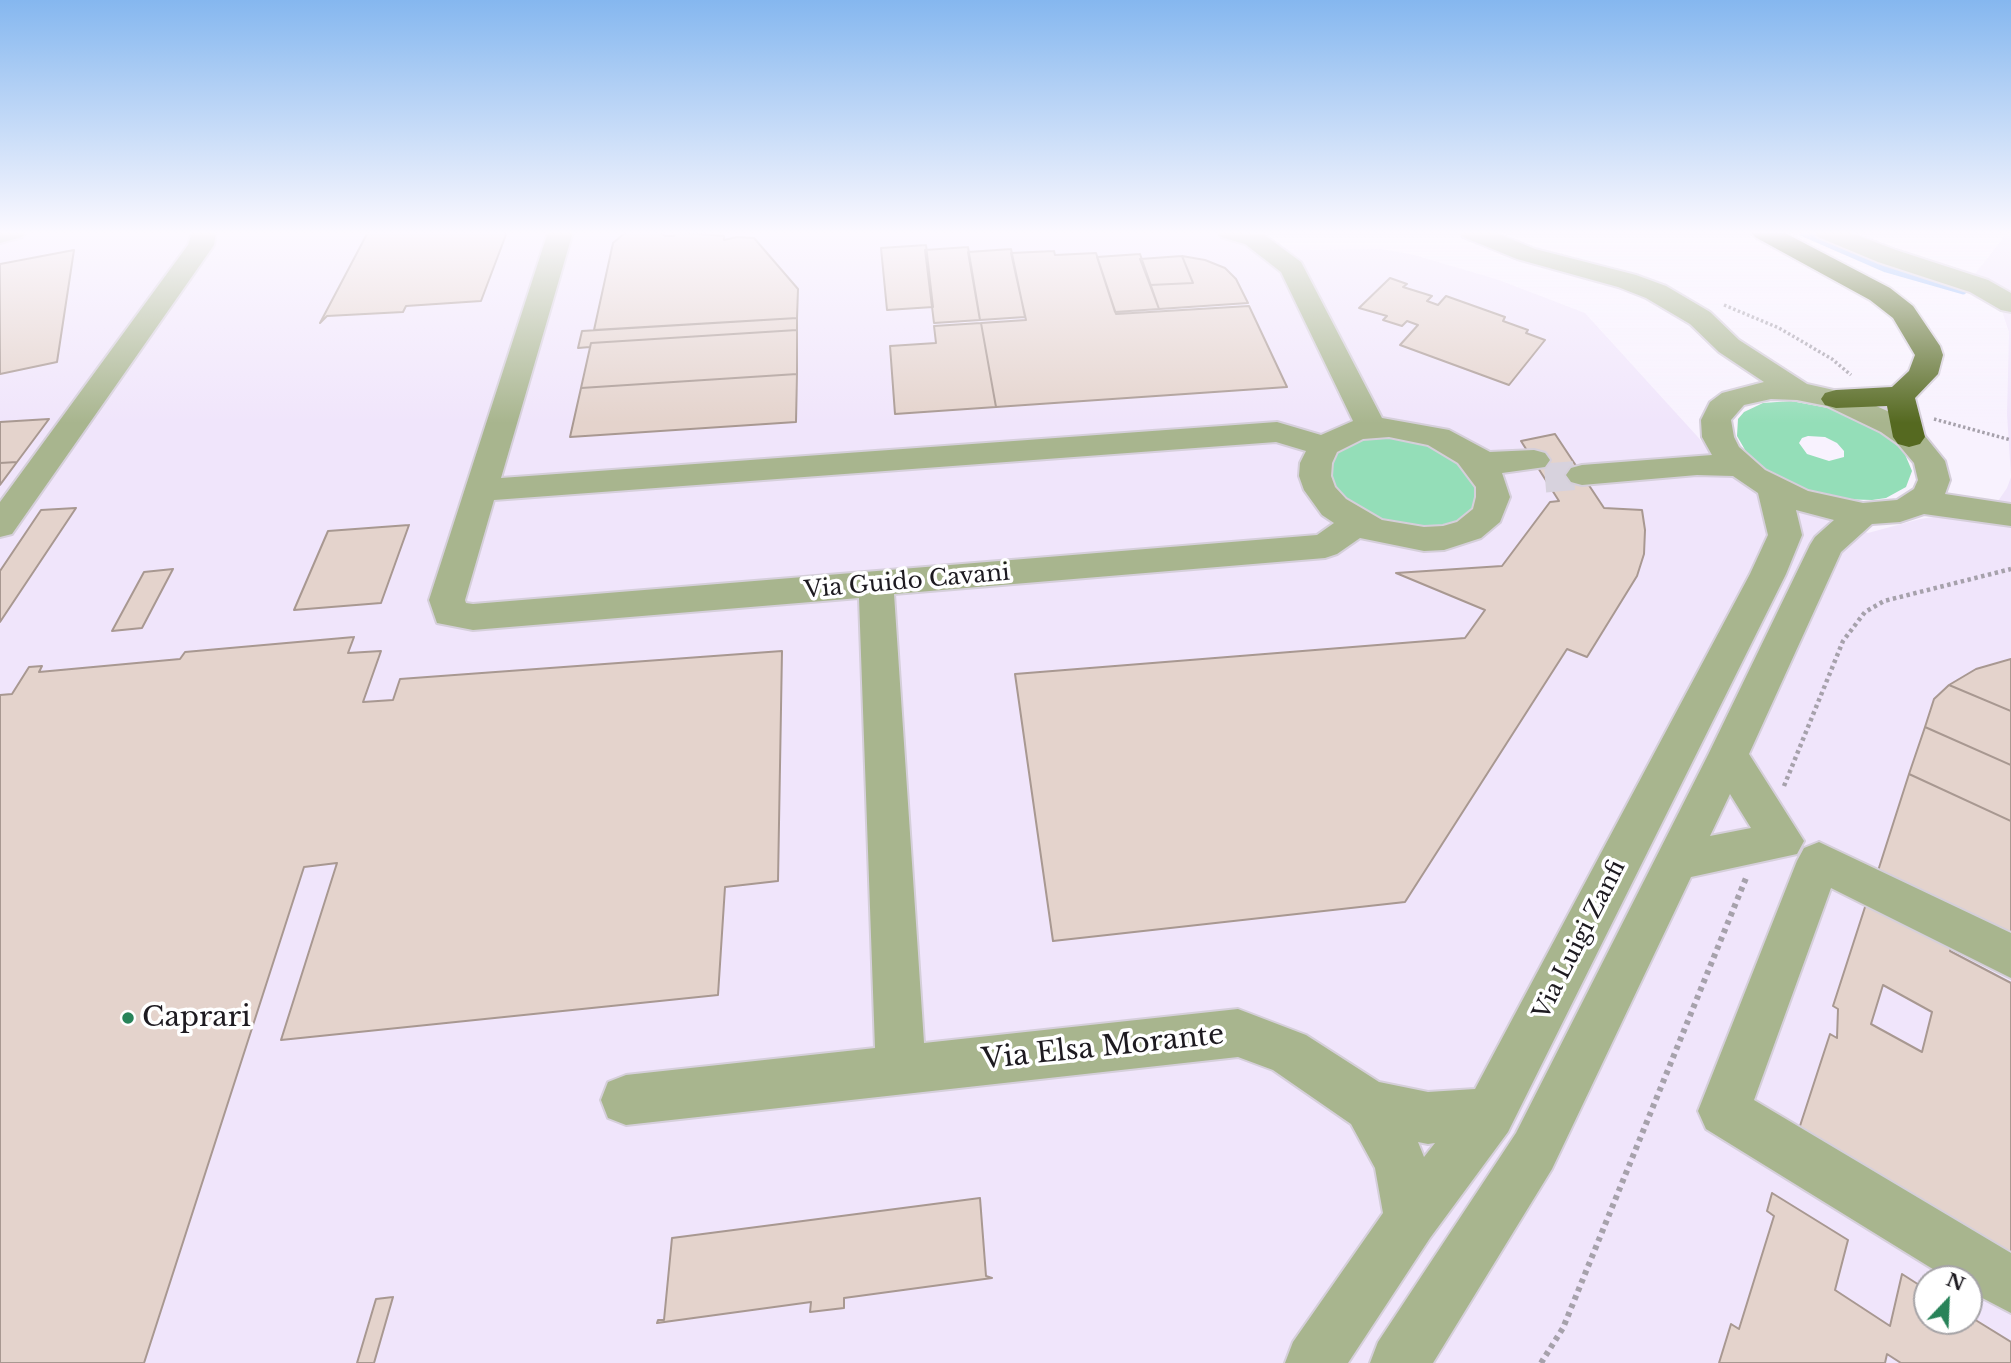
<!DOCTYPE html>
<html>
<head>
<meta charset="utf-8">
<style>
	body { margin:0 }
	#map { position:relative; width:2011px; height:1363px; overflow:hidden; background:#f8f2fe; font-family:"Libre Baskerville",serif }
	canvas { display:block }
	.north { position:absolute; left:1913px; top:1265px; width:70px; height:70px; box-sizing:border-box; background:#fff; border:2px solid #a5a3a6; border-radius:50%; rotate:23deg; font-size:19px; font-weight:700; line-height:28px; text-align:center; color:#1d1a20 }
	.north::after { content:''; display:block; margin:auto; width:24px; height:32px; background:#288359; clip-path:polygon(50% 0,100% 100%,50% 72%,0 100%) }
</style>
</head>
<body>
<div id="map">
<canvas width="2011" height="1363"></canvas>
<div class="north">N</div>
</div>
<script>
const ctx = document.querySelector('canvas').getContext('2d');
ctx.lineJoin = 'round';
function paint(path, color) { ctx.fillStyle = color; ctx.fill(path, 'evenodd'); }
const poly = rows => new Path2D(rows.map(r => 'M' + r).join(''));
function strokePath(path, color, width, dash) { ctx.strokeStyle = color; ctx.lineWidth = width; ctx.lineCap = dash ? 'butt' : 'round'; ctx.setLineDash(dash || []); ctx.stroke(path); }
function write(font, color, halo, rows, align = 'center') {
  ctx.font = font + ' "Libre Baskerville",serif'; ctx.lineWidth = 7; ctx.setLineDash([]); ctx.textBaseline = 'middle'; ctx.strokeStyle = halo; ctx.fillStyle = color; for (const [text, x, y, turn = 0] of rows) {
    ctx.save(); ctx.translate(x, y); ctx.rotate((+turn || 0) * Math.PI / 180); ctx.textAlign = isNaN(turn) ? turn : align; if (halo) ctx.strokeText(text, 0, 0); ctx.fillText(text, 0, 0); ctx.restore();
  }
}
const built = poly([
	[0,232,1257,232,1289,250,1381,249,1415,255,1499,280,1585,313,1737,480,1868,533,1920,519,1960,513,1985,520,2007,488,2011,477,2011,1363,0,1363],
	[1927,1279,1969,1279,1969,1321,1927,1321],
	[2008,232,2011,232,2011,476,2007,414,2009,332,2000,305,1974,275]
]);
const green = poly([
	[1791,401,1839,410,1871,424,1895,442,1904,452,1912,471,1906,487,1886,498,1872,500,1839,499,1803,489,1758,465,1748,455,1737,436,1738,419,1744,412,1763,403],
	[1808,436,1825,437,1837,443,1844,451,1844,457,1829,461,1807,454,1799,443,1802,438],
	[1407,436,1448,451,1479,486,1475,509,1459,523,1421,531,1364,517,1333,488,1328,465,1335,451,1363,437]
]);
const stream = poly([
	[1801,232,1886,269,1963,291]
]);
const building = poly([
	[368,232,507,232,481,301,406,306,403,312,327,316,320,323,368,232],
	[626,232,660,232,665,236,674,236,675,232,678,232,724,236,724,240,737,237,754,238,798,289,797,318,594,330,613,243,626,232],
	[926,245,933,307,887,310,881,248,926,245],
	[968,247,980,320,934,323,925,250,968,247],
	[1011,249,1025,317,980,320,968,252,1011,249],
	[74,250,57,362,0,374,0,264,74,250],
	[1054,251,1055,255,1096,253,1116,314,1249,306,1287,387,996,407,981,323,1026,320,1011,253,1054,251],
	[1140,254,1159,309,1115,312,1097,257,1140,254],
	[1182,256,1205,260,1225,268,1236,279,1248,303,1159,309,1150,285,1193,283,1182,256],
	[1182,256,1193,283,1150,285,1140,259,1182,256],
	[1390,278,1407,284,1403,287,1432,296,1427,301,1438,305,1446,296,1505,317,1503,321,1528,330,1526,333,1545,340,1509,385,1400,345,1418,325,1407,321,1402,326,1383,320,1387,316,1359,308,1390,278],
	[797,318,797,330,591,343,590,347,578,348,582,331,797,318],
	[981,323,996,407,895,414,890,346,936,343,934,326,981,323],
	[797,330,797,374,581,388,591,343,797,330],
	[797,374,796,422,570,437,581,388,797,374],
	[49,419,17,462,0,463,0,422,49,419],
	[1555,434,1604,508,1642,510,1645,530,1644,554,1637,576,1587,657,1567,649,1405,902,1053,941,1015,674,1465,638,1485,610,1396,573,1502,566,1550,502,1559,501,1521,441,1555,434],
	[17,462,0,485,0,463,17,462],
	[76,508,0,622,0,571,41,510,76,508],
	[409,525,381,603,294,610,328,531,409,525],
	[173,569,142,628,112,631,144,572,173,569],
	[354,637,348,653,381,651,363,702,393,700,400,679,782,651,778,881,725,887,718,995,281,1040,337,863,304,867,144,1363,0,1363,0,695,12,694,29,667,42,666,39,672,180,659,185,652,354,637],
	[2011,659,2011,711,1949,685,1976,669,2011,659],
	[1949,685,2011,711,2011,765,1925,727,1934,699,1949,685],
	[1925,727,2011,765,2011,821,1909,774,1925,727],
	[1909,774,2011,821,2011,941,1877,874,1909,774],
	[1866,904,1951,948,1950,951,2011,983,2011,1256,1799,1129,1830,1034,1837,1038,1838,1009,1833,1006,1866,904],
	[1883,985,1932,1012,1922,1052,1871,1024,1883,985],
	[1772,1193,1848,1240,1835,1290,1890,1326,1902,1274,1927,1290,1927,1321,1969,1321,1969,1316,2011,1342,2011,1363,1901,1363,1887,1354,1885,1363,1719,1363,1731,1324,1739,1329,1774,1216,1767,1211,1772,1193],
	[980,1198,986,1276,992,1278,844,1298,844,1308,810,1312,811,1302,657,1323,658,1320,664,1320,672,1238,980,1198],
	[393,1297,374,1363,357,1363,376,1299,393,1297]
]);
const minorTunnel = poly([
	[1545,478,1582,475]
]);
const pathFar2 = poly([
	[1724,305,1779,328,1832,359,1851,375],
	[1934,419,2011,440]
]);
const pathFar1 = poly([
	[1784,786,1843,641,1865,612,1884,601,2011,569]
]);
const path = poly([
	[1541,1363,1563,1328,1746,878]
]);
const minor = poly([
	[0,232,26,232,22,237,0,243,0,232],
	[192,232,216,232,214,245,12,534,0,537,0,502,188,245,192,232],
	[548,232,573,232,501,478,1277,422,1321,435,1353,421,1281,272,1245,244,1221,237,1218,232,1263,234,1301,262,1382,418,1449,430,1490,452,1534,450,1545,453,1550,460,1545,467,1502,473,1510,497,1500,522,1481,538,1444,550,1424,551,1360,538,1337,554,1325,558,894,594,924,1043,1238,1009,1306,1035,1379,1082,1428,1092,1475,1089,1750,574,1768,535,1758,493,1733,476,1697,475,1582,485,1571,482,1566,475,1571,468,1582,465,1712,455,1702,437,1701,420,1710,402,1722,393,1764,382,1719,352,1690,324,1646,298,1618,287,1517,259,1463,237,1460,232,1494,232,1535,249,1636,275,1666,286,1710,312,1739,340,1807,384,1847,393,1903,418,1920,430,1945,461,1950,480,1945,494,2011,504,2011,526,1924,514,1900,522,1872,524,1841,552,1749,754,1804,841,1797,854,1691,877,1552,1169,1433,1363,1370,1363,1378,1342,1516,1133,1708,755,1810,545,1815,537,1834,520,1796,510,1802,535,1786,574,1508,1132,1430,1238,1348,1363,1285,1363,1293,1342,1383,1213,1375,1168,1351,1124,1273,1070,1238,1057,626,1125,608,1118,601,1100,608,1082,626,1075,875,1048,859,598,473,630,437,623,429,600,548,232],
	[1771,399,1797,400,1827,406,1881,432,1898,444,1914,463,1918,480,1914,489,1897,500,1863,503,1808,491,1765,470,1739,447,1734,437,1731,420,1744,405,1771,399],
	[1389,437,1428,445,1458,463,1476,487,1476,497,1473,509,1457,522,1443,526,1424,527,1382,520,1346,499,1335,487,1331,476,1332,463,1337,452,1363,439,1389,437],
	[1276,442,1306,451,1300,463,1299,476,1304,490,1322,515,1334,523,1317,535,473,604,466,603,465,600,494,500,1276,442],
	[1730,794,1751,828,1710,836,1730,794],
	[1418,1142,1428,1144,1435,1143,1424,1157,1418,1142],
	[1814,232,1849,232,1896,250,1988,280,2011,293,2011,312,2001,310,1970,292,1878,262,1818,237,1814,232],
	[1819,842,2011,933,2011,978,1831,888,1754,1100,2011,1253,2011,1313,1969,1291,1969,1279,1949,1279,1706,1129,1698,1111,1797,861,1804,848,1819,842]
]);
const highway = poly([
	[1751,232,1783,232,1890,288,1913,306,1940,346,1943,355,1938,374,1915,398,1925,437,1920,444,1909,447,1898,444,1893,437,1887,406,1836,408,1825,405,1821,399,1825,393,1836,390,1892,387,1909,371,1915,355,1893,318,1870,300,1755,237,1751,232]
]);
const markers = [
	[128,1018,7,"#288359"]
];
const streetNames = [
	["Via Guido Cavani",907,582,-5],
	["Via Luigi Zanfi",1580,940,-63]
];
const nearPoinames = [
	["Caprari",142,1018]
];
const nearStreetnames = [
	["Via Elsa Morante",1103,1048,-6]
];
paint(built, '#f0e5fb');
paint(green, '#94deb8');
strokePath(stream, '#91bbf9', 7);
paint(building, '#e4d3cc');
strokePath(building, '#a89891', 2);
strokePath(minorTunnel, '#d7d2dd', 29, [29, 15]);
strokePath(minor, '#d5cfda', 4);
strokePath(highway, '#d5cfda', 4);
strokePath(pathFar2, '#a6a1ab', 3.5, [2.5, 2.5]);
strokePath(pathFar1, '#a6a1ab', 4.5, [3.5, 3.5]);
strokePath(path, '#a6a1ab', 6, [4.5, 4.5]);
paint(minor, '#a8b58e');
paint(highway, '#556920');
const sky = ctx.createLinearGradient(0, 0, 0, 423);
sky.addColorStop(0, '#85b7ef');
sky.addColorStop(0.55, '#fcf9ff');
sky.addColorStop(1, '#fcf9ff00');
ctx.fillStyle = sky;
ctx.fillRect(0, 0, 2011, 423);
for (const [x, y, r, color] of markers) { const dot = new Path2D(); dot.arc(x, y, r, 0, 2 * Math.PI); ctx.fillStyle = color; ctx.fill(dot); strokePath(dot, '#fff', 2.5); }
write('23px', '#1d1a20', '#fff', streetNames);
write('28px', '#1d1a20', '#fff', nearPoinames, 'left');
write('28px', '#1d1a20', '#fff', nearStreetnames);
</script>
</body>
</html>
